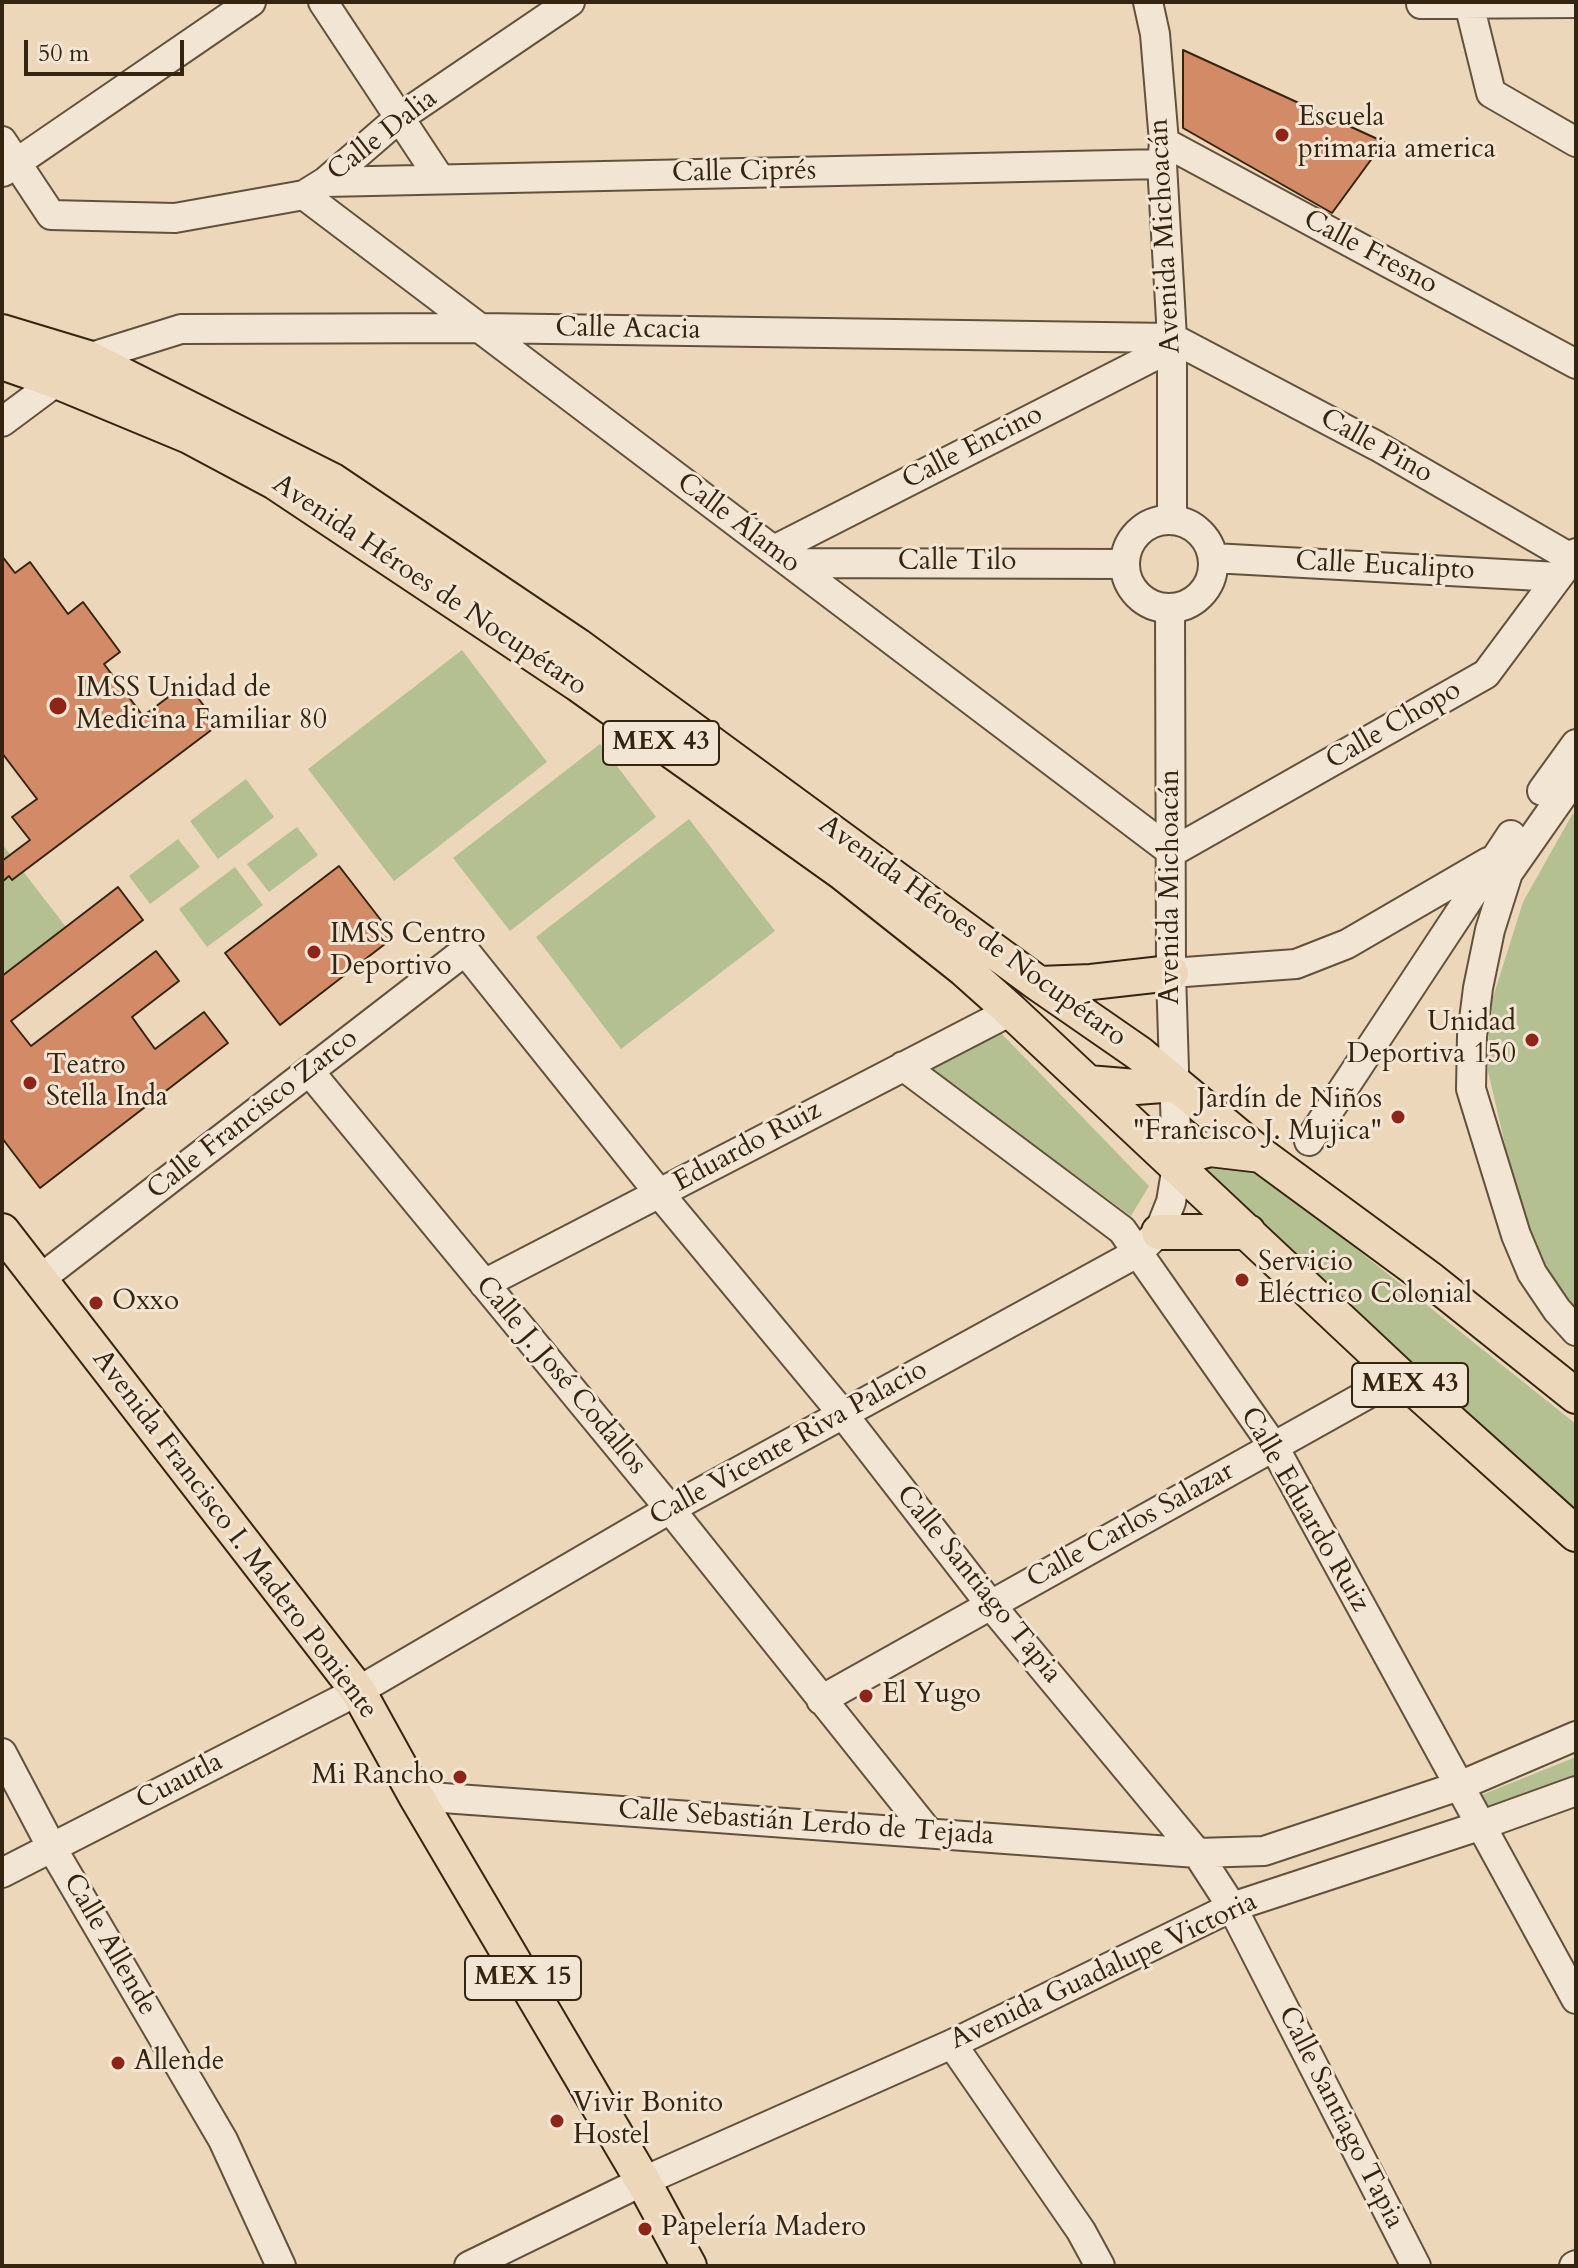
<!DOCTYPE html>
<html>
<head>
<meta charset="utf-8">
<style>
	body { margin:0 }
	#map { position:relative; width:1578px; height:2268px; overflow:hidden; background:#ecd7bb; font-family:Cardo,serif }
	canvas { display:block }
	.frame { position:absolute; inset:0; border:4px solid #342410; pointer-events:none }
	.scale { position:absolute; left:24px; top:40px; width:160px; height:36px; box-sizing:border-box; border:4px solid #342410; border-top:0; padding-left:10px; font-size:24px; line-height:28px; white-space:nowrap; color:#342410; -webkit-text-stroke:6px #f3e5d3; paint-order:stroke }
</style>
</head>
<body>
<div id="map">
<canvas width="1578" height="2268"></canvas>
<div class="frame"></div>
<div class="scale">50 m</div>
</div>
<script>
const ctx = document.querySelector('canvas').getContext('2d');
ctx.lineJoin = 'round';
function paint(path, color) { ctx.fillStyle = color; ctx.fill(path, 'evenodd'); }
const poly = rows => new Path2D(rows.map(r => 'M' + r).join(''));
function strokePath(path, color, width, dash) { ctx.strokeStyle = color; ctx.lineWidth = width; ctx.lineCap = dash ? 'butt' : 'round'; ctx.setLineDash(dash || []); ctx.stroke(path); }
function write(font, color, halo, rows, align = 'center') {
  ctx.font = font + ' Cardo,serif'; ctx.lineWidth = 6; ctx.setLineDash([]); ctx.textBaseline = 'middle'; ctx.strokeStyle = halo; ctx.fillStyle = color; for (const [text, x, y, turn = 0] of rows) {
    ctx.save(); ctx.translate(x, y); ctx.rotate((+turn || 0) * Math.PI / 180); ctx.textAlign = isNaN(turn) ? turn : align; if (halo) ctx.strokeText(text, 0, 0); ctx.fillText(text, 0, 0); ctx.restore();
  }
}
const green = poly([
	[462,650,547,762,394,881,308,769],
	[600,744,656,817,510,931,453,858],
	[246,779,274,817,218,859,190,821],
	[1573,813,1576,821,1576,1319,1529,1248,1488,1071,1489,1010,1523,902],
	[689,819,775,931,621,1049,536,937],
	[297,827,318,855,269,892,247,864],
	[178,839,200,867,150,904,129,876],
	[2,844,66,927,2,976],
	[235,867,263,905,207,947,179,909],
	[999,1031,1149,1186,1131,1216,932,1070],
	[1196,1160,1255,1168,1576,1424,1576,1516,1193,1170],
	[1576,1757,1576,1777,1484,1809,1479,1796]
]);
const building = poly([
	[1183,50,1384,142,1332,213,1183,128,1183,50],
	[2,556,15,573,30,562,68,614,83,602,120,652,104,664,143,716,187,683,218,725,12,880,9,876,2,882,2,861,30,840,12,817,37,799,2,753,2,556],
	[339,866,394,937,280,1025,225,953,339,866],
	[118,887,143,920,11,1021,31,1046,156,951,179,981,132,1017,155,1049,204,1012,228,1043,40,1188,2,1138,2,976,118,887]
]);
const minor = poly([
	[323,2,440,179],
	[1148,2,1155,34,1164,142,1162,164,1172,338,1172,519],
	[1421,4,1576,3],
	[1469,4,1491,93,1576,142],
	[2,141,51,215,175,218,304,195,325,182,399,118,570,2],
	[1164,142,1576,364],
	[3,172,251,2],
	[325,182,1162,164],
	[304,195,1172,852,1486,674,1576,553],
	[2,422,88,358,181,329,480,328,1172,338,1377,446,1576,561],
	'1125 564a44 44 0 1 1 88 0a44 44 0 1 1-88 0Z',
	[774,550,1172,347],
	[1213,558,1558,577],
	[790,563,1124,564],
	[1576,776,1508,873,1490,930,1478,988,1472,1036,1471,1089,1516,1235,1532,1273,1557,1310,1576,1331],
	[1542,791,1576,744],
	[1171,973,1296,964,1347,944,1488,862],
	[903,1066,1122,1230,1274,1447,1576,1999],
	[309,1071,670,1509,929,1833],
	[1309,1141,1511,835],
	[40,1279,465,951,659,1193,842,1413,990,1604,1197,1853,1232,1907,1416,2266],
	[484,1284,1011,1011],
	[821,1700,1400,1376],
	[2,1753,52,1848,223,2140,281,2266],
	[416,1796,1197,1853,1264,1851,1459,1786,1576,1736],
	[2,1873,358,1691,670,1509,1137,1253,1159,1232,1171,1202,1177,1166,1171,973,1170,608],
	[952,2044,1081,2231,1100,2266],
	[469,2266,637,2184,952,2044,1232,1907,1479,1826,1576,1791],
	[1574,2266,1576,2265]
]);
const major = poly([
	[2,332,88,358,333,481,578,646,1039,984,1140,1054,1261,1155,1431,1280,1576,1396],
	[2,362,59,382,189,436,275,482,578,684,843,873,964,969,1011,1011,1400,1376,1576,1534],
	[1039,984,1091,982,1171,973],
	[1088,1083,1136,1087,1176,1084],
	[1177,1166,1196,1153,1210,1149,1261,1155],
	[2,1231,358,1691,416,1796,643,2181,689,2266],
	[1159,1232,1248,1232]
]);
const markers = [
	[1282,135,8,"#8f2418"],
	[58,706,10,"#8f2418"],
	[314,952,8,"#8f2418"],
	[1532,1040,8,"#8f2418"],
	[30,1083,8,"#8f2418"],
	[1398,1117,8,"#8f2418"],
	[1242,1280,8,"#8f2418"],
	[96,1303,8,"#8f2418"],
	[866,1696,8,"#8f2418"],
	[460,1777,8,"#8f2418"],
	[118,2063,8,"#8f2418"],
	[557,2121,8,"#8f2418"],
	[645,2229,8,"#8f2418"]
];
const shields = [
	[661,743,116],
	[1410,1385,116],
	[523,1978,116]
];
const shieldNames = [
	["MEX 43",661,743],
	["MEX 43",1410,1385],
	["MEX 15",523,1978]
];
const poiNames = [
	["Escuela",1298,119],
	["primaria america",1298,151],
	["IMSS Unidad de",76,690],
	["Medicina Familiar 80",76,722],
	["IMSS Centro",330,936],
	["Deportivo",330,968],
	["Unidad",1516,1024,"right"],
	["Deportiva 150",1516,1056,"right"],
	["Teatro",46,1067],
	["Stella Inda",46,1099],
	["Jardín de Niños",1382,1101,"right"],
	["\"Francisco J. Mujica\"",1382,1133,"right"],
	["Servicio",1258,1264],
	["Eléctrico Colonial",1258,1296],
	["Oxxo",112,1303],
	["El Yugo",882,1696],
	["Mi Rancho",444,1777,"right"],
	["Allende",134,2063],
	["Vivir Bonito",573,2105],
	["Hostel",573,2137],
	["Papelería Madero",661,2229]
];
const streetNames = [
	["Calle Dalia",383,136,-38],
	["Calle Ciprés",744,173,-1],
	["Avenida Michoacán",1166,236,-93],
	["Calle Fresno",1370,253,28],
	["Calle Acacia",628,330,1],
	["Calle Pino",1376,447,29],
	["Calle Encino",973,448,-27],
	["Calle Álamo",738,524,37],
	["Calle Tilo",957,563],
	["Calle Eucalipto",1385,567,3],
	["Avenida Héroes de Nocupétaro",429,586,34],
	["Calle Chopo",1394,726,-30],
	["Avenida Michoacán",1172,887,-90],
	["Avenida Héroes de Nocupétaro",972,932,36],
	["Calle Francisco Zarco",253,1115,-38],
	["Eduardo Ruiz",748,1147,-28],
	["Calle J. José Codallos",560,1376,50],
	["Calle Vicente Riva Palacio",789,1444,-29],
	["Calle Eduardo Ruiz",1304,1510,60],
	["Calle Carlos Salazar",1131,1526,-29],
	["Avenida Francisco I. Madero Poniente",234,1535,53],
	["Calle Santiago Tapia",978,1585,51],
	["Cuautla",180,1782,-27],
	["Calle Sebastián Lerdo de Tejada",806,1824,4],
	["Calle Allende",109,1945,60],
	["Avenida Guadalupe Victoria",1104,1972,-25],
	["Calle Santiago Tapia",1340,2118,63]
];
paint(green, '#b4bf92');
paint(building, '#d38b67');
strokePath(building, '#342410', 2);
strokePath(minor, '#62513b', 32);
strokePath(major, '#342410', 38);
strokePath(minor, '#f3e5d3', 28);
strokePath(major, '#ecd7bb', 34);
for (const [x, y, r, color] of markers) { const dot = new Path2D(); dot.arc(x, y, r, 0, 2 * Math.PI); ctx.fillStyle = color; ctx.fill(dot); strokePath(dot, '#f3e5d3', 3); }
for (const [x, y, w] of shields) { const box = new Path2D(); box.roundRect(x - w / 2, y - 22, w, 44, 6); ctx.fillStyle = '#f3e5d3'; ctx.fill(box); strokePath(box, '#342410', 2); }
write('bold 26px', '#342410', null, shieldNames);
write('28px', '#342410', '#f3e5d3', poiNames, 'left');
write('28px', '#342410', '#f3e5d3', streetNames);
</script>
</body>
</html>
